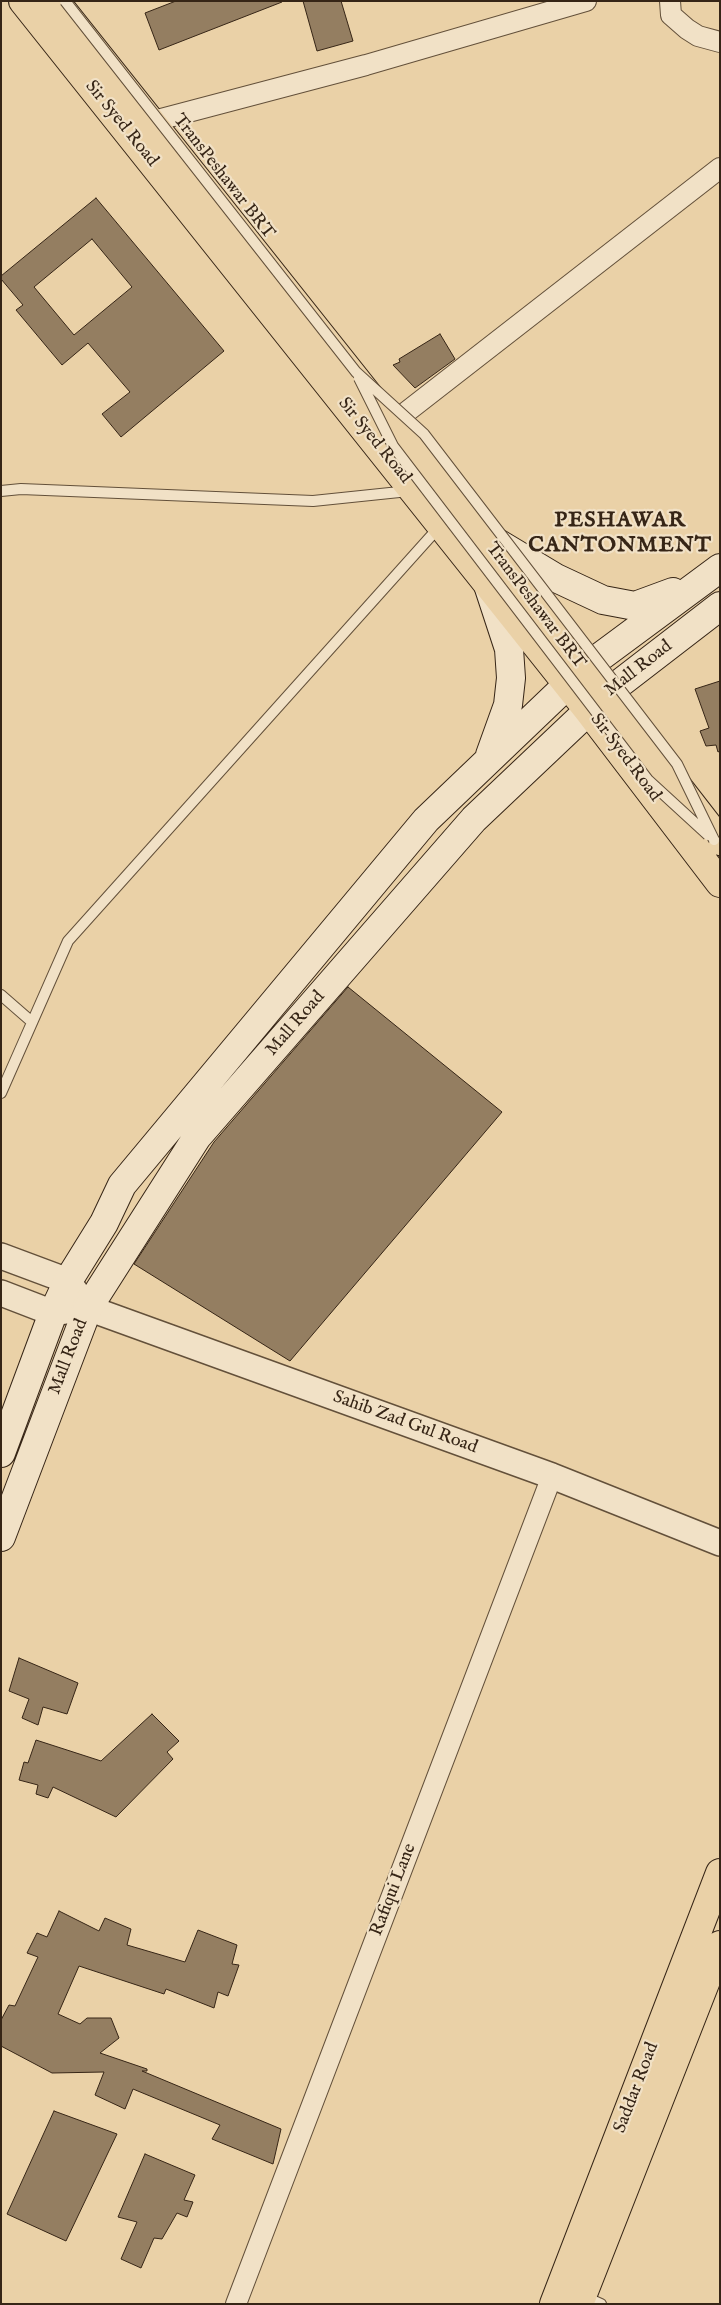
<!DOCTYPE html>
<html>
<head>
<meta charset="utf-8">
<style>
	body { margin:0 }
	#map { position:relative; width:721px; height:2305px; overflow:hidden; background:#ead1a7; font-family:"IM FELL English",serif }
	canvas { display:block }
	.frame { position:absolute; inset:0; border:2px solid #362516; pointer-events:none }
</style>
</head>
<body>
<div id="map">
<canvas width="721" height="2305"></canvas>
<div class="frame"></div>
</div>
<script>
const ctx = document.querySelector('canvas').getContext('2d');
ctx.lineJoin = 'round';
function paint(path, color) { ctx.fillStyle = color; ctx.fill(path, 'evenodd'); }
const poly = rows => new Path2D(rows.map(r => 'M' + r).join(''));
function strokePath(path, color, width, dash) { ctx.strokeStyle = color; ctx.lineWidth = width; ctx.lineCap = dash ? 'butt' : 'round'; ctx.setLineDash(dash || []); ctx.stroke(path); }
function write(font, color, halo, rows, align = 'center') {
  ctx.font = font + ' "IM FELL English",serif'; ctx.lineWidth = 4.5; ctx.setLineDash([]); ctx.textBaseline = 'middle'; ctx.strokeStyle = halo; ctx.fillStyle = color; for (const [text, x, y, turn = 0] of rows) {
    ctx.save(); ctx.translate(x, y); ctx.rotate((+turn || 0) * Math.PI / 180); ctx.textAlign = isNaN(turn) ? turn : align; if (halo) ctx.strokeText(text, 0, 0); ctx.fillText(text, 0, 0); ctx.restore();
  }
}
const building = poly([
	[176,1,282,1,282,2,159,50,145,13,176,1],
	[303,1,341,1,353,41,317,51,303,1],
	[96,198,224,351,121,437,102,414,130,392,88,343,62,365,16,310,23,305,1,279,1,276,96,198],
	[92,239,132,287,74,335,34,287,92,239],
	[440,334,455,359,415,388,393,365,400,362,399,359,440,334],
	[720,681,720,751,718,752,716,745,706,746,700,731,709,728,695,689,720,681],
	[348,987,502,1112,290,1361,134,1264,214,1142,348,987],
	[19,1658,78,1683,67,1714,43,1707,38,1725,22,1718,29,1699,9,1691,19,1658],
	[152,1714,179,1741,167,1752,173,1759,116,1817,53,1787,48,1798,36,1794,38,1785,19,1780,24,1762,28,1763,36,1740,101,1761,152,1714],
	[59,1911,99,1931,105,1918,131,1929,127,1945,185,1962,198,1930,237,1945,232,1964,239,1965,228,1996,218,1992,214,2008,166,1989,164,1994,79,1966,58,2014,80,2024,87,2018,111,2018,119,2038,100,2053,147,2069,147,2071,142,2071,281,2129,273,2164,212,2139,220,2125,133,2089,125,2109,95,2095,104,2072,52,2073,1,2046,1,2020,9,2005,15,2006,38,1957,27,1953,37,1933,47,1937,59,1911],
	[54,2111,117,2134,66,2241,7,2214,54,2111],
	[145,2154,195,2175,184,2200,193,2202,187,2217,177,2213,162,2239,154,2238,141,2268,121,2259,137,2222,118,2217,145,2154]
]);
const service = poly([
	[1,491,21,489,313,501,409,491],
	[1,995,32,1022],
	[1,1093,68,941,440,526],
	[583,2296,601,2304]
]);
const minor = poly([
	[670,1,671,15,687,29,698,36,720,42],
	[150,122,366,65,586,1],
	[391,424,720,168],
	[236,2304,552,1476]
]);
const tertiary = poly([
	[1,1256,68,1281,80,1298],
	[1,1293,53,1313,88,1308,552,1476,720,1543]
]);
const secondary = poly([
	[496,542,556,578,603,600,635,606,673,592],
	[488,585,509,649,511,678,508,705,490,755],
	[1,1453,53,1313,68,1281,104,1223,122,1185,426,820,585,668,720,568],
	[1,1537,88,1308,197,1137,474,819,606,694,720,606]
]);
const primary = poly([
	[23,1,588,710,720,883],
	[55,1,606,694,720,841],
	[554,2304,720,1873],
	[579,2304,720,1945]
]);
const serviceBridge = poly([
	[65,1,356,372,424,434,677,764,714,840],
	[359,378,393,446,648,780,708,835]
]);
const streetNames = [
	["Sir Syed Road",121,124,51],
	["TransPeshawar BRT",223,177,52],
	["Sir Syed Road",374,441,51],
	["TransPeshawar BRT",535,606,53],
	["Mall Road",639,669,-38],
	["Sir Syed Road",625,758,53],
	["Mall Road",296,1024,-49],
	["Mall Road",69,1357,-69],
	["Sahib Zad Gul Road",405,1423,20],
	["Rafiqui Lane",394,1890,-69],
	["Saddar Road",637,2088,-69]
];
const districtNames = [
	["PESHAWAR",620,521],
	["CANTONMENT",620,546]
];
paint(building, '#947e61');
strokePath(building, '#362516', 1);
strokePath(service, '#63503a', 12);
strokePath(minor, '#63503a', 22);
strokePath(tertiary, '#63503a', 28);
strokePath(secondary, '#362516', 30);
strokePath(primary, '#362516', 30);
strokePath(service, '#f1e1c6', 10);
strokePath(minor, '#f1e1c6', 20);
strokePath(tertiary, '#f1e1c6', 25);
strokePath(secondary, '#f1e1c6', 28);
strokePath(primary, '#ead1a7', 28);
strokePath(serviceBridge, '#63503a', 12, []);
strokePath(serviceBridge, '#f1e1c6', 10);
write('18px', '#362516', '#f1e1c6', streetNames);
ctx.letterSpacing = '1px';
write('bold 22px', '#362516', '#f1e1c6', districtNames);
ctx.letterSpacing = '0px';
</script>
</body>
</html>
